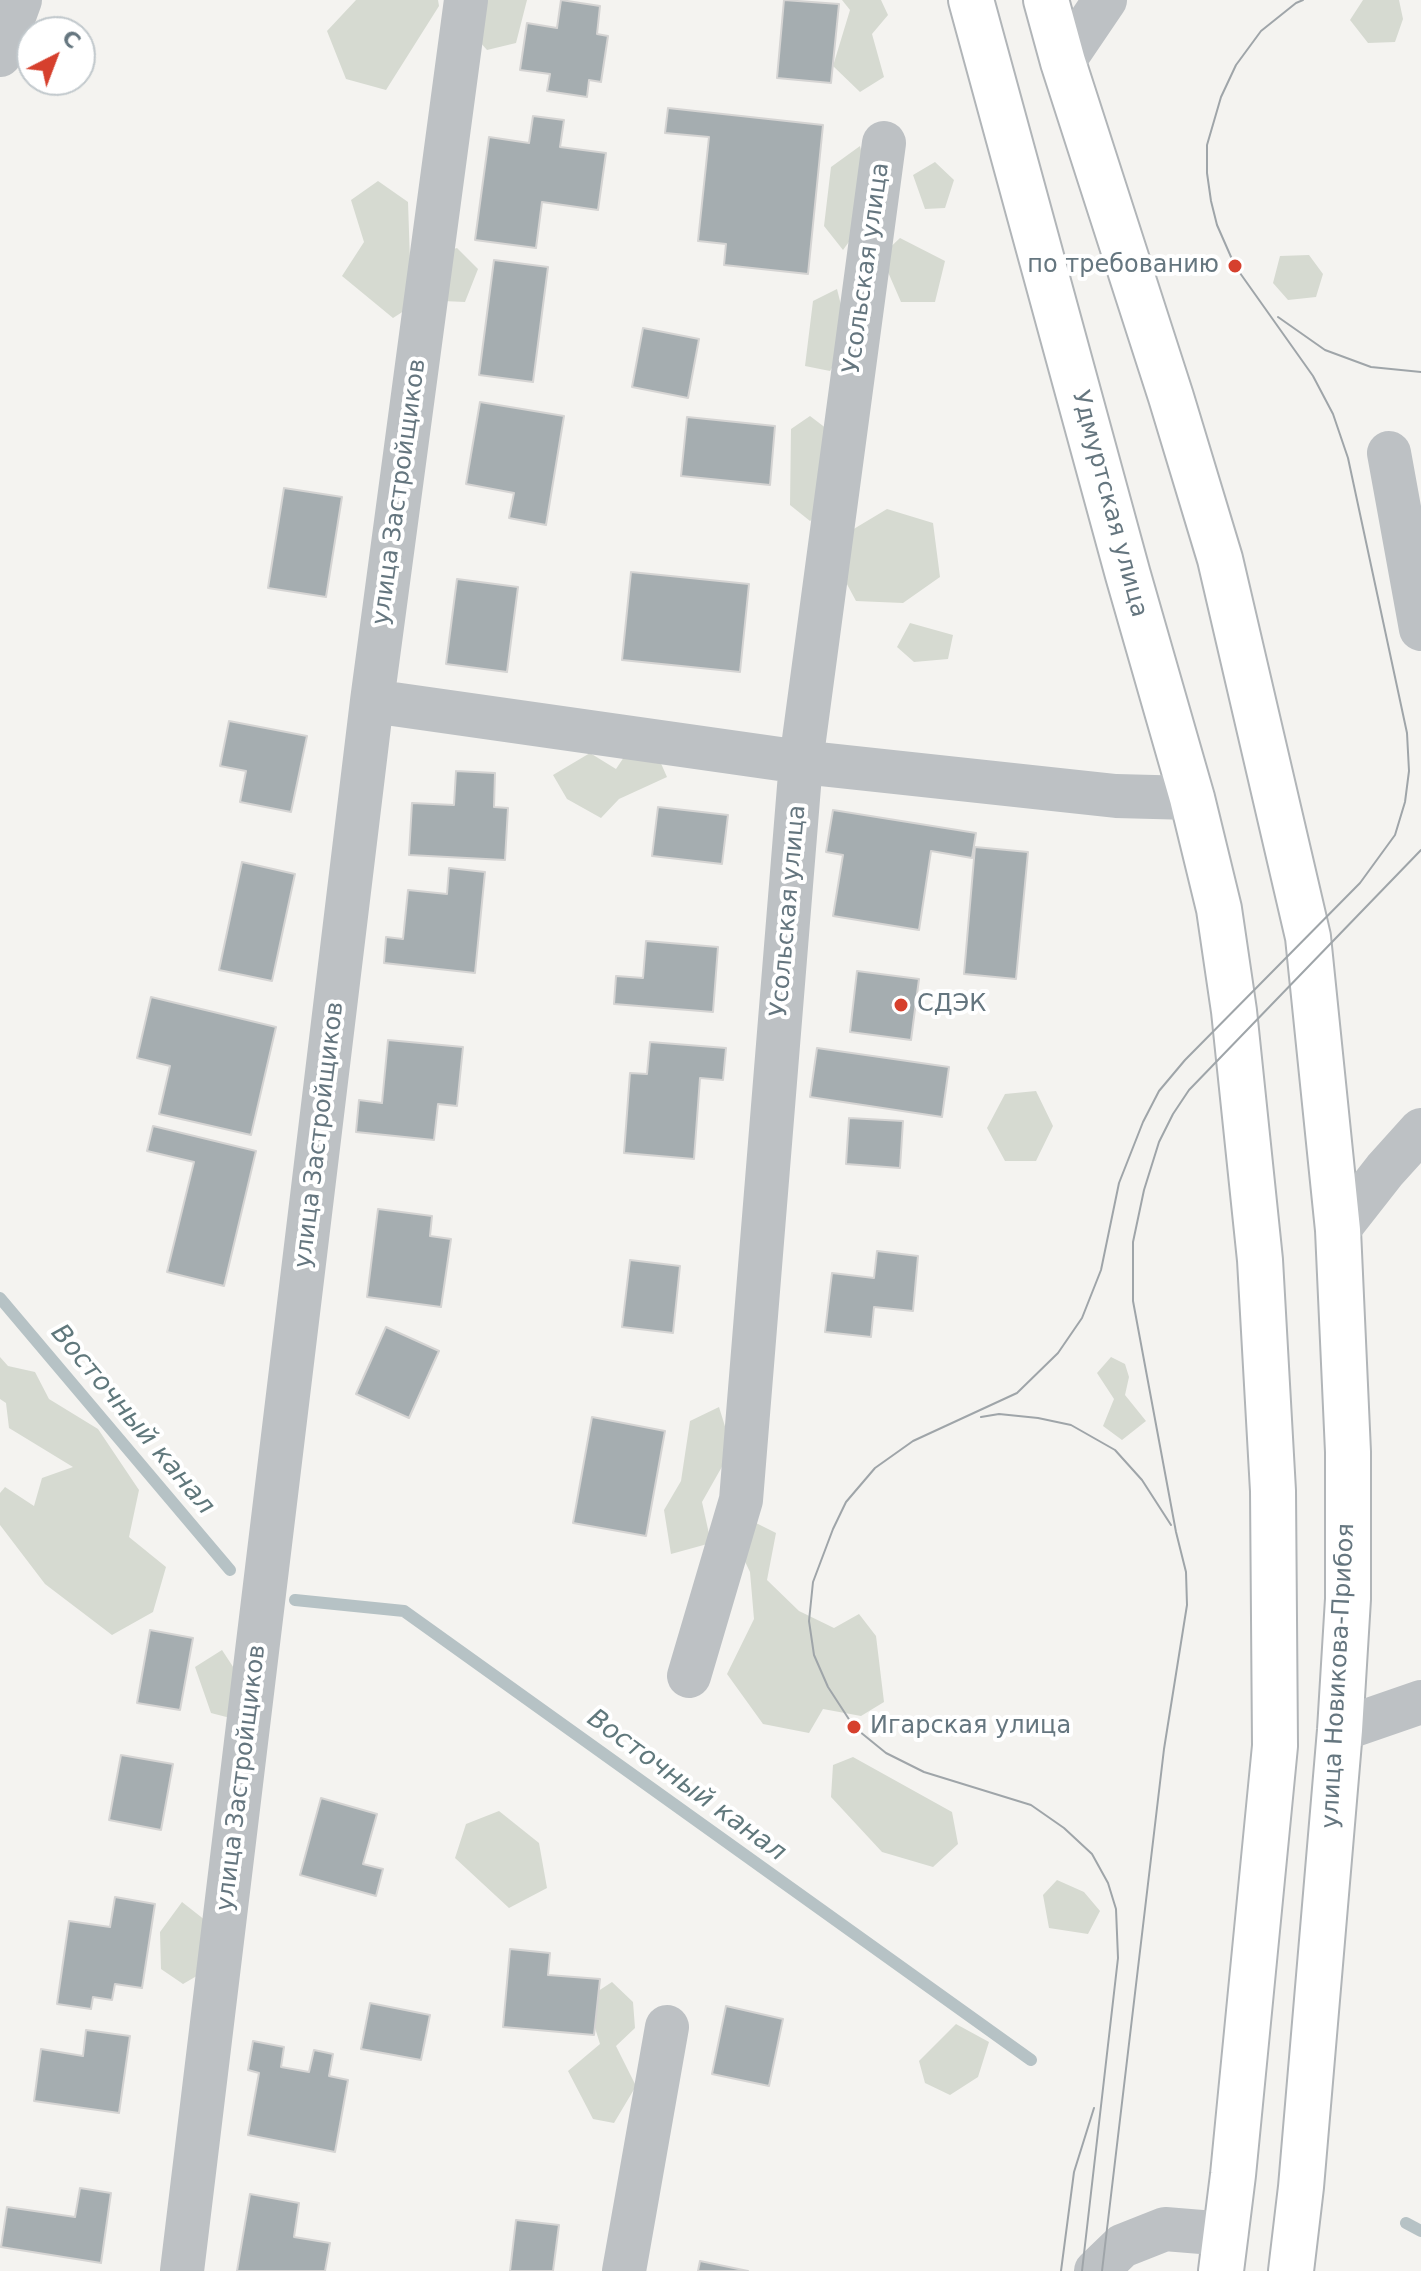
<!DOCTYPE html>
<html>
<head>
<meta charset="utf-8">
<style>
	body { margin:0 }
	#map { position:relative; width:1421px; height:2271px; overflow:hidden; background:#f4f3f0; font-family:"DejaVu Sans",sans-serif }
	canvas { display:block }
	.north { position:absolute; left:16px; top:16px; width:80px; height:80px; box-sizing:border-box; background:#fff; border:2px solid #c1c8cc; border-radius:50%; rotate:42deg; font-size:22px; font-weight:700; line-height:32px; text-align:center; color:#65767f }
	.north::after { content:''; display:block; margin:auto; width:28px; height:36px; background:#d6402d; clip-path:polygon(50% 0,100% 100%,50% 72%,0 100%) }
</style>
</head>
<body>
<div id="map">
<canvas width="1421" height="2271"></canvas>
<div class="north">С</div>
</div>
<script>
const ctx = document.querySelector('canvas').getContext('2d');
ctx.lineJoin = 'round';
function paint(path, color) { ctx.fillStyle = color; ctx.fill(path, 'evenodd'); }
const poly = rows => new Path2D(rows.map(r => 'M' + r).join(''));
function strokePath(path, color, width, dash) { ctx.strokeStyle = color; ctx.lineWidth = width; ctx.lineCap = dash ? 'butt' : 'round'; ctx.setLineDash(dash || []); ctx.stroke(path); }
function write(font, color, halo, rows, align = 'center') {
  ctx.font = font + ' "DejaVu Sans",sans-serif'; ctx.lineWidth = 8; ctx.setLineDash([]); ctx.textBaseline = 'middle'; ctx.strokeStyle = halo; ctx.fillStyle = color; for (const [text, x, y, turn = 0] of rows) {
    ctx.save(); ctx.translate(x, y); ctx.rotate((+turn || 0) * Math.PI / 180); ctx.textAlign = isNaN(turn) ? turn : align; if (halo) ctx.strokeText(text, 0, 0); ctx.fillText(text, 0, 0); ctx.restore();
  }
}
const green = poly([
	[356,0,438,0,439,6,386,90,346,79,327,31],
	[476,0,527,0,516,43,487,50,471,32],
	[842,0,881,0,888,15,872,34,884,77,860,92,833,66,850,10],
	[1363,0,1399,0,1403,19,1395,42,1368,43,1350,20],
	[860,146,867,175,867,217,843,250,824,226,831,167],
	[935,162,954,180,945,208,925,209,913,175],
	[378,181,408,202,410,261,457,248,478,269,465,302,421,300,393,318,342,276,364,242,351,200],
	[900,238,945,261,935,302,901,302,881,256],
	[1309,255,1323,274,1316,297,1288,300,1273,283,1280,256],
	[837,289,850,341,830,371,805,366,813,301],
	[810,416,831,432,827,508,810,521,790,505,791,429],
	[887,509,933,523,940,577,903,603,856,601,841,573,852,530],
	[910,623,953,635,948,659,914,662,897,647],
	[655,750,667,777,619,799,601,818,567,799,553,775,590,753,616,769,628,751],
	[1036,1091,1053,1126,1036,1161,1005,1161,987,1128,1005,1094],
	[0,1357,8,1366,35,1372,49,1399,98,1429,139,1490,129,1537,166,1567,153,1612,112,1635,45,1584,0,1525,0,1493,5,1487,34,1506,42,1478,73,1467,9,1428,6,1403,0,1399],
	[1111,1357,1125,1364,1129,1377,1125,1395,1146,1421,1122,1440,1103,1426,1114,1399,1097,1373],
	[719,1407,732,1449,702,1502,711,1543,671,1554,664,1510,681,1481,690,1421],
	[750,1520,776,1533,767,1580,799,1611,834,1628,859,1614,876,1636,884,1702,861,1716,823,1709,809,1733,763,1724,727,1674,754,1619,750,1572,737,1545],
	[222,1650,247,1688,238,1720,211,1713,195,1667],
	[853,1757,952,1812,958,1844,933,1867,882,1852,831,1797,833,1765],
	[499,1811,539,1843,547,1888,509,1908,455,1858,466,1824],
	[1057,1880,1084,1892,1100,1911,1088,1934,1049,1928,1043,1895],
	[182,1902,210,1924,207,1970,183,1984,161,1969,160,1932],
	[612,1982,633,2002,635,2028,616,2046,636,2086,614,2123,593,2119,568,2071,600,2044,586,1999],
	[956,2024,989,2042,978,2077,950,2095,925,2083,919,2061]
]);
const stream = poly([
	[0,1298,230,1570],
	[295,1600,404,1611,1031,2060],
	[1406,2223,1421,2231]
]);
const building = poly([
	[561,0,600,6,597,34,608,36,601,82,589,80,587,97,547,91,550,74,520,70,527,23,557,28,561,0],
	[784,0,839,4,831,83,777,78,784,0],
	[668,108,823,125,808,274,724,265,726,244,698,241,709,137,665,133,668,108],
	[533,116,564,120,560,147,606,153,598,210,542,202,536,248,475,240,489,137,529,143,533,116],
	[494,260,548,267,533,382,479,375,494,260],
	[643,328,699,339,688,398,632,387,643,328],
	[480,402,564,416,546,525,509,518,514,493,466,484,480,402],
	[687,417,775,426,770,485,681,476,687,417],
	[284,488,342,497,326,597,268,588,284,488],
	[631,572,749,584,740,672,622,660,631,572],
	[457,579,518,587,507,672,446,664,457,579],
	[229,721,307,736,291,812,240,802,246,771,220,766,229,721],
	[456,771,495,773,494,807,508,808,505,860,409,855,412,803,454,805,456,771],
	[658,807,728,815,722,864,652,856,658,807],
	[833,810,976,833,972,858,931,851,919,930,833,916,843,855,826,852,833,810],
	[975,847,1028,852,1016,979,964,974,975,847],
	[242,862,295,874,272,981,219,970,242,862],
	[449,868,485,872,475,973,384,963,386,937,403,939,408,890,447,894,449,868],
	[646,941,718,947,713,1012,614,1004,616,976,643,978,646,941],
	[857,971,919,979,911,1040,850,1032,857,971],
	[151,997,276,1027,251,1135,159,1114,170,1066,137,1058,151,997],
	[388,1040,463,1047,457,1106,438,1104,434,1140,356,1132,359,1100,382,1103,388,1040],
	[650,1042,726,1048,723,1080,700,1078,694,1159,624,1153,630,1073,647,1074,650,1042],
	[817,1048,949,1067,942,1117,810,1097,817,1048],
	[849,1118,903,1121,900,1168,846,1164,849,1118],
	[153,1126,256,1151,224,1286,167,1272,194,1162,147,1151,153,1126],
	[378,1209,432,1216,430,1236,451,1239,441,1307,367,1297,378,1209],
	[877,1251,918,1256,913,1311,874,1307,871,1337,825,1332,832,1273,874,1278,877,1251],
	[630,1260,680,1266,673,1333,622,1327,630,1260],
	[386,1327,439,1351,409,1418,356,1394,386,1327],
	[592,1417,665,1431,646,1536,573,1523,592,1417],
	[150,1630,193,1638,180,1710,137,1703,150,1630],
	[121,1755,173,1764,161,1830,109,1820,121,1755],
	[321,1798,377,1814,363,1864,383,1869,376,1896,300,1875,321,1798],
	[115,1897,155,1904,142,1988,115,1984,112,2000,93,1997,91,2009,57,2004,69,1921,110,1927,115,1897],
	[510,1949,550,1953,548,1975,600,1979,594,2035,503,2027,510,1949],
	[370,2003,430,2015,421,2060,361,2049,370,2003],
	[726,2006,783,2019,769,2086,712,2074,726,2006],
	[86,2030,130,2036,119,2113,34,2101,41,2049,83,2056,86,2030],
	[253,2041,284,2047,281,2067,309,2072,314,2050,333,2054,329,2076,348,2080,335,2152,248,2135,259,2073,248,2070,253,2041],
	[80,2188,111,2193,101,2263,1,2247,7,2207,75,2217,80,2188],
	[250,2194,299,2203,294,2237,330,2243,325,2271,237,2271,250,2194],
	[516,2220,559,2225,553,2271,510,2271,516,2220],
	[700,2261,748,2271,698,2271,700,2261]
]);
const minor = poly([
	[0,55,20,0],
	[1063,62,1105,0],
	[1389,453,1421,629],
	[372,701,801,762,1116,796,1192,798],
	[1338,1230,1385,1170,1421,1130],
	[689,1676,741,1500,801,762,884,143],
	[1340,1730,1421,1702],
	[182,2271,372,701,466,0],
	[624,2271,667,2027],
	[1096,2271,1122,2246,1165,2229,1226,2234]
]);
const major = poly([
	[971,0,1128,575,1192,798,1219,909,1234,1011,1260,1260,1273,1491,1275,1746,1233,2175,1221,2271],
	[1046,0,1063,62,1171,397,1220,559,1308,937,1338,1230,1348,1452,1348,1599,1340,1730,1301,2187,1291,2271]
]);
const tram = poly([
	[1278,317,1325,350,1371,367,1421,372],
	[981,1417,999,1414,1038,1418,1071,1425,1115,1450,1142,1480,1171,1525],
	[1061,2271,1074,2172,1094,2108],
	[1082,2271,1118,1958,1116,1909,1108,1883,1092,1854,1064,1828,1031,1805,924,1772,886,1753,854,1727,828,1687,814,1655,809,1621,813,1582,833,1529,846,1502,875,1468,913,1441,1017,1393,1058,1353,1082,1318,1101,1270,1119,1183,1143,1122,1159,1091,1185,1060,1360,883,1395,835,1405,802,1409,771,1407,733,1348,458,1333,414,1313,376,1235,266,1217,225,1211,201,1207,173,1207,145,1221,97,1236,65,1261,31,1296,3,1303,0],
	[1102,2271,1164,1749,1187,1605,1186,1572,1176,1532,1133,1301,1133,1242,1144,1190,1159,1142,1173,1114,1189,1090,1421,850]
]);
const markers = [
	[1235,266,8,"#d6402d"],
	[901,1005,8,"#d6402d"],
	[854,1727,8,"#d6402d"]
];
const poiNames = [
	["по требованию",1219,266,"right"],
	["СДЭК",917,1005],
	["Игарская улица",870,1727]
];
const streetNames = [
	["Усольская улица",867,268,-82],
	["улица Застройщиков",400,492,-82],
	["Удмуртская улица",1109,504,75],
	["Усольская улица",789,911,-85],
	["улица Застройщиков",320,1135,-83],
	["улица Новикова-Прибоя",1339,1676,-87],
	["улица Застройщиков",242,1778,-83]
];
const waterNames = [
	["Восточный канал",132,1420,50],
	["Восточный канал",686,1786,36]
];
paint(green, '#d6dad1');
strokePath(stream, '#b6c2c5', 12);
paint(building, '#a5adb0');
strokePath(building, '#d5d4d3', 2);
strokePath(major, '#b1b5b8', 48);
strokePath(minor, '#bdc1c4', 44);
strokePath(major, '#fff', 44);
strokePath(tram, '#9fa5a9', 2);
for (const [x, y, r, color] of markers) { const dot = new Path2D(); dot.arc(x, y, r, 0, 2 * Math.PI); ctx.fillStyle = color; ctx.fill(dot); strokePath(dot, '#fff', 3); }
write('24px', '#65767f', '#fff', poiNames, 'left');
write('24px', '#65767f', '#fff', streetNames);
write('italic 26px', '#60787c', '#fff', waterNames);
</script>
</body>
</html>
